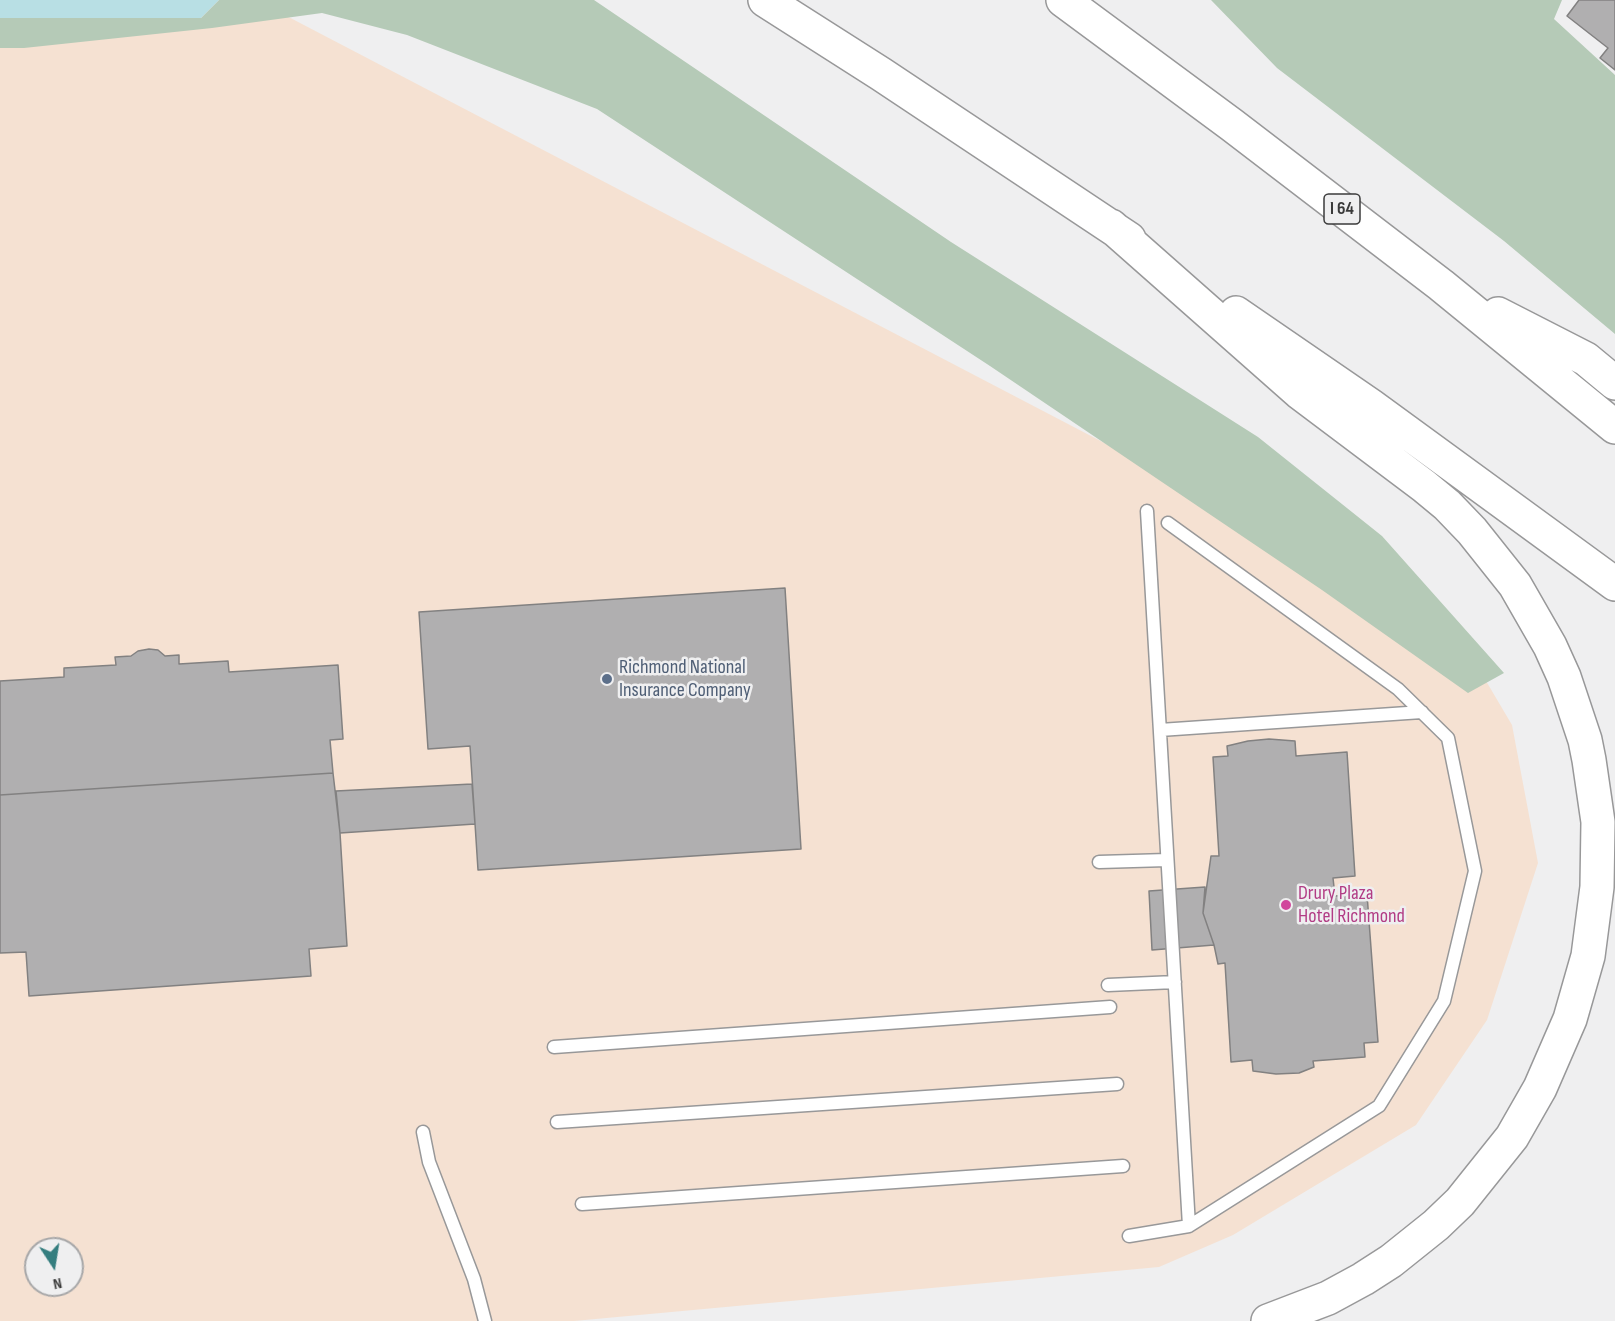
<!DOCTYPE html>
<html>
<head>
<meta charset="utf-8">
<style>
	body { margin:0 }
	#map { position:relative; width:1615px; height:1321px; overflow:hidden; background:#efeff0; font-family:"Sofia Sans Condensed",sans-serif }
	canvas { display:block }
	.north { position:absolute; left:24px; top:1237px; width:60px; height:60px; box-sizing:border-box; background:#efeff0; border:2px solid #a7a7a8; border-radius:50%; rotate:168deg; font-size:16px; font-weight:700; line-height:24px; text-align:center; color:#3b3b3b }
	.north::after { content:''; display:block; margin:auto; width:21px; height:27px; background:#357e7f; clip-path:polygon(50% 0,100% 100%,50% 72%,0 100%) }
</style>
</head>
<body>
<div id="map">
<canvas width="1615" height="1321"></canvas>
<div class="north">N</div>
</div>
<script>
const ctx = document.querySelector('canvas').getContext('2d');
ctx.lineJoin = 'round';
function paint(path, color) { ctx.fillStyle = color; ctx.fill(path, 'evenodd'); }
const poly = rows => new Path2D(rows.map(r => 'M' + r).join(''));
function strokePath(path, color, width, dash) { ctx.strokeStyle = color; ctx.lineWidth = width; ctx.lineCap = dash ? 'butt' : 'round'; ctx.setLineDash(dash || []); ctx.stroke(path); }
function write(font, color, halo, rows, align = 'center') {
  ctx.font = font + ' "Sofia Sans Condensed",sans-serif'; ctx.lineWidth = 5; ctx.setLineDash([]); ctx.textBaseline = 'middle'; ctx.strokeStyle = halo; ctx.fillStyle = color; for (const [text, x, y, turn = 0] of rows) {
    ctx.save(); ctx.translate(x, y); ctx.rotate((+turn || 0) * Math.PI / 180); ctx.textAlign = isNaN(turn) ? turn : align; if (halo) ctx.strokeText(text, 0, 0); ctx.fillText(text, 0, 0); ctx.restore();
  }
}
const commercial = poly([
	[0,0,256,0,1453,625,1512,725,1538,863,1487,1020,1416,1125,1233,1235,1159,1267,574,1321,0,1321],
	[36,1249,72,1249,72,1285,36,1285]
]);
const green = poly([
	[219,0,594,0,951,242,1258,437,1382,536,1504,673,1468,693,1322,590,990,366,597,109,407,35,322,13,212,28,24,48,0,48,0,18,201,18],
	[1211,0,1562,0,1554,19,1615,75,1615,334,1504,241,1277,68]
]);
const water = poly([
	[0,0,219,0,201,18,0,18]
]);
const building = poly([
	[1579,0,1615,0,1615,70,1600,58,1608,48,1567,16,1579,0],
	[785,588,801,849,478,870,470,746,428,749,419,612,785,588],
	[149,649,158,650,165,656,179,655,179,664,228,661,229,672,338,665,343,739,330,740,333,773,0,795,0,681,64,677,64,668,116,665,115,657,131,656,138,651,149,649],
	[1269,739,1295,741,1296,756,1347,752,1355,876,1333,878,1335,896,1367,894,1378,1042,1364,1043,1365,1057,1313,1061,1314,1067,1299,1073,1276,1074,1253,1071,1252,1060,1231,1062,1225,963,1218,964,1214,945,1203,913,1211,856,1219,856,1213,757,1228,756,1227,746,1248,741,1269,739],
	[333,773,340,833,347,946,309,949,311,976,29,996,26,952,0,953,0,795,333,773],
	[472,784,475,824,340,833,336,791,472,784],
	[1205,887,1203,913,1214,945,1152,950,1149,891,1205,887]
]);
const lane = poly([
	[1147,511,1189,1226],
	[1160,730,1422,712],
	[1099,862,1167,860],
	[1108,985,1175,982],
	[554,1047,1110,1007],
	[557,1122,1117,1084],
	[423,1132,429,1162,474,1279,485,1321],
	[582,1204,1123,1166],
	[1129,1236,1189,1226,1379,1106,1444,1001,1475,871,1448,738,1398,689,1168,523]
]);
const highway = poly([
	[765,0,881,74,1129,239],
	[1063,0,1232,125,1441,285,1615,427],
	[1111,226,1299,392,1424,486,1447,505,1472,531,1515,585,1550,646,1564,677,1585,740,1589,760,1598,822,1597,887,1588,956,1570,1019,1540,1088,1512,1137,1460,1202,1436,1225,1391,1261,1363,1279,1328,1298,1268,1321],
	[1236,313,1370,405,1615,584],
	[1498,314,1586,359,1615,383]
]);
const markers = [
	[607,679,6,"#5c6f8a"],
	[1286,905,6,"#d1479c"]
];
const shields = [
	[1342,209,36]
];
const shieldNames = [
	["I 64",1342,209]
];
const serviceNames = [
	["Richmond National",619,668],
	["Insurance Company",619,691]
];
const hotelNames = [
	["Drury Plaza",1298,894],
	["Hotel Richmond",1298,917]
];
paint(commercial, '#f5e1d2');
paint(green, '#b5cab7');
paint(water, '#b8dfe4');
paint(building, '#b0afb0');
strokePath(building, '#828181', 1.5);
strokePath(lane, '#989899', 15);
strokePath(highway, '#989899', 36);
strokePath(lane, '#fff', 12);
strokePath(highway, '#fff', 33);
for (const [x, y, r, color] of markers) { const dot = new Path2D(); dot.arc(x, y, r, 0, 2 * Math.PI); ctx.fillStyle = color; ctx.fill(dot); strokePath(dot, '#efeff0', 2); }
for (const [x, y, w] of shields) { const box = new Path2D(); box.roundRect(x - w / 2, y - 15, w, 30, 4.5); ctx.fillStyle = '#efeff0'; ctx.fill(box); strokePath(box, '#3b3b3b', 1.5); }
write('bold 18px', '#3b3b3b', null, shieldNames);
write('20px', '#4e5e75', '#efeff0', serviceNames, 'left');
write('20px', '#b23c85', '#efeff0', hotelNames, 'left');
</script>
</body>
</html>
